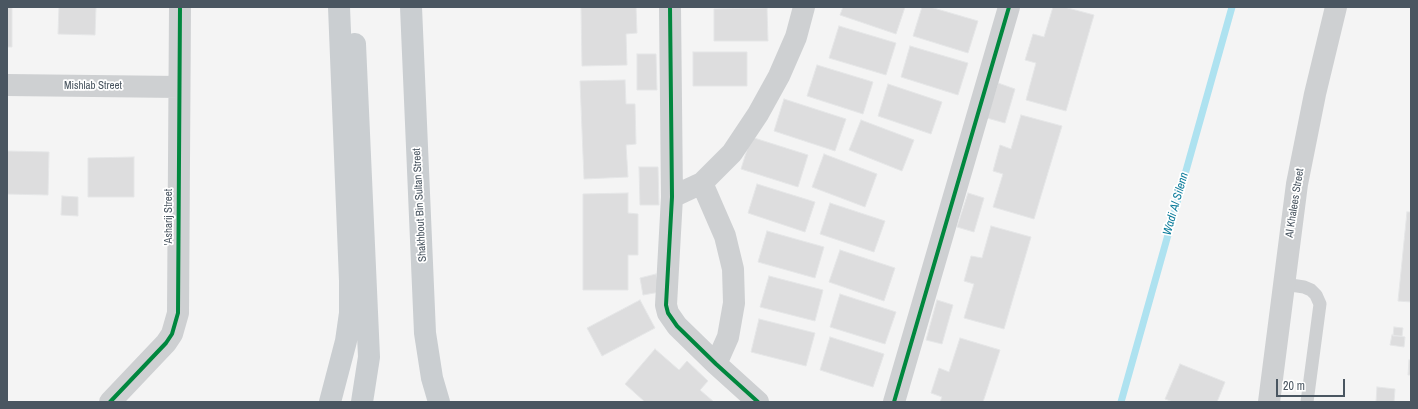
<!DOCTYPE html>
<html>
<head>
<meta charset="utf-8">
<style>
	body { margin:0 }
	#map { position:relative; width:1418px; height:409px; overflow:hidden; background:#f4f4f4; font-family:"Archivo Narrow",sans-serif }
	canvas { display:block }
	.frame { position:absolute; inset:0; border:8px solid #4a5661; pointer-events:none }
	.scale { position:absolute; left:1276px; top:379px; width:69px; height:18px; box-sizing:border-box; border:2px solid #4a5661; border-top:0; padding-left:5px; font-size:12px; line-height:14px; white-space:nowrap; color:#4a5661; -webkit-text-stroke:3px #fff; paint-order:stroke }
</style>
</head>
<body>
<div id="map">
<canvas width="1418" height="409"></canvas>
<div class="frame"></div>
<div class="scale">20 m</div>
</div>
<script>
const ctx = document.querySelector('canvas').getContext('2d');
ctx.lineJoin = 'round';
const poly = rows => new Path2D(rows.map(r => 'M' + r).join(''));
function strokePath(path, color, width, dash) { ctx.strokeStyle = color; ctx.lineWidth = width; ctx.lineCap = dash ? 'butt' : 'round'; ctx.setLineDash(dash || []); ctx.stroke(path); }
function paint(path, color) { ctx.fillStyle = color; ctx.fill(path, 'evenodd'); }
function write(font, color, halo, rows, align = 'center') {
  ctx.font = font + ' "Archivo Narrow",sans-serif'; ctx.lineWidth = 3.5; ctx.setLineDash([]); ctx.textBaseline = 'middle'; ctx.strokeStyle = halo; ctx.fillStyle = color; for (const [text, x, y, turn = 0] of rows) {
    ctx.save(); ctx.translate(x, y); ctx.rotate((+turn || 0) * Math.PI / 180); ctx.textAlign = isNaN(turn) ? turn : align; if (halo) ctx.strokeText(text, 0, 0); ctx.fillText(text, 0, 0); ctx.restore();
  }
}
const stream = poly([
	[1121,402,1232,7]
]);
const building = poly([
	[7,7,12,7,12,47,7,47,7,7],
	[59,7,96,7,95,35,58,34,59,7],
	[581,7,636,7,637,33,626,34,627,65,582,66,581,7],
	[843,7,905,7,896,34,840,15,843,7],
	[922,7,930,7,978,21,968,53,913,36,922,7],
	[1053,7,1064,7,1094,15,1066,111,1026,100,1036,63,1025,60,1033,34,1044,37,1053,7],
	[767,8,768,41,714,41,714,9,767,8],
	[839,26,896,43,886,75,829,58,839,26],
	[910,46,968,63,958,95,901,77,910,46],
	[693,52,747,52,747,86,693,86,693,52],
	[637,54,656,54,657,90,637,90,637,54],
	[817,65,873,82,863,114,807,96,817,65],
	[625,80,626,104,635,104,636,144,626,145,628,177,584,179,580,81,625,80],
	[998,83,1015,89,1005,123,987,118,998,83],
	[888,84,942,102,931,134,878,116,888,84],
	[784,99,846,119,835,151,774,131,784,99],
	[1021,115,1062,126,1034,219,993,207,1003,174,993,171,1000,145,1011,149,1021,115],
	[861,120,914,140,902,171,849,150,861,120],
	[751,137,808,155,798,187,741,169,751,137],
	[7,151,49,152,48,195,7,194,7,151],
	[824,154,877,174,865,207,812,187,824,154],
	[134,157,134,197,88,197,88,158,134,157],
	[639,167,658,167,659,205,640,205,639,167],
	[757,184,815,202,805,232,748,213,757,184],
	[628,193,628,213,638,214,638,255,628,255,628,290,583,290,583,194,628,193],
	[968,193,984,198,974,232,957,227,968,193],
	[62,196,78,197,78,216,61,215,62,196],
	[830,203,885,221,874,252,820,234,830,203],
	[1407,212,1411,212,1411,302,1398,301,1407,212],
	[991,226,1031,237,1004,329,964,318,974,284,964,281,971,256,982,258,991,226],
	[767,231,824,247,815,278,758,262,767,231],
	[840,250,895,268,884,301,829,282,840,250],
	[656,274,660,292,643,295,640,278,656,274],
	[769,276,823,290,815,321,760,307,769,276],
	[840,294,896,312,885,344,830,327,840,294],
	[640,300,655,328,602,356,587,328,640,300],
	[937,300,953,305,942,344,926,340,937,300],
	[759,319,815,333,806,366,751,352,759,319],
	[1394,327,1403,328,1402,336,1393,336,1394,327],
	[1392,335,1405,337,1404,347,1390,345,1392,335],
	[830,337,884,354,873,387,820,370,830,337],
	[960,338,1000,350,983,402,940,402,942,397,931,393,939,368,949,372,960,338],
	[655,349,679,370,687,361,708,381,700,390,714,402,645,402,625,384,655,349],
	[1409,360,1411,360,1411,375,1408,375,1409,360],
	[1180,364,1225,382,1217,402,1173,402,1165,399,1180,364],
	[1377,387,1395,389,1394,402,1376,402,1377,387]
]);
const lane = poly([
	[1284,284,1304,287,1311,290,1316,295,1320,304,1307,402]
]);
const street = poly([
	[670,7,672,197,666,305,668,313,677,326,716,364,758,402],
	[7,85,179,87],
	[702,183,725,236,733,269,734,303,728,337,716,364],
	[672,197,702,183,732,153,758,114,779,76,796,37,804,7],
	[110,402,166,343,172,334,178,313,180,7],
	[894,402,1009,7],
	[1269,402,1297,184,1315,94,1336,7]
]);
const primary = poly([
	[411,7,425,333,432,378,439,402],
	[355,44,369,357,362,402],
	[330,402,346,341,350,313,350,281,339,7]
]);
const cycleway = poly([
	[670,7,672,197,666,305,668,313,677,326,716,364,758,402],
	[110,402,166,343,172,334,178,313,180,7],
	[894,402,1009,7]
]);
const streetNames = [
	["Mishlab Street",93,86],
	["Al Khalees Street",1295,203,-81],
	["Shakhbout Bin Sultan Street",420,205,-93],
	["'Asharij Street",169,217,-90]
];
const waterNames = [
	["Wadi Al Silenn",1176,204,-74]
];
strokePath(stream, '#aee2f0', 7);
paint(building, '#ddddde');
strokePath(building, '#e5e6e7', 1);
strokePath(lane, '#ced0d2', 13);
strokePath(street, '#ced0d2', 22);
strokePath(primary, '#caced1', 22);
strokePath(cycleway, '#00873e', 4);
write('11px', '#4a5661', '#fff', streetNames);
write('italic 12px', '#0c7c9b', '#fff', waterNames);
</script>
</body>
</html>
